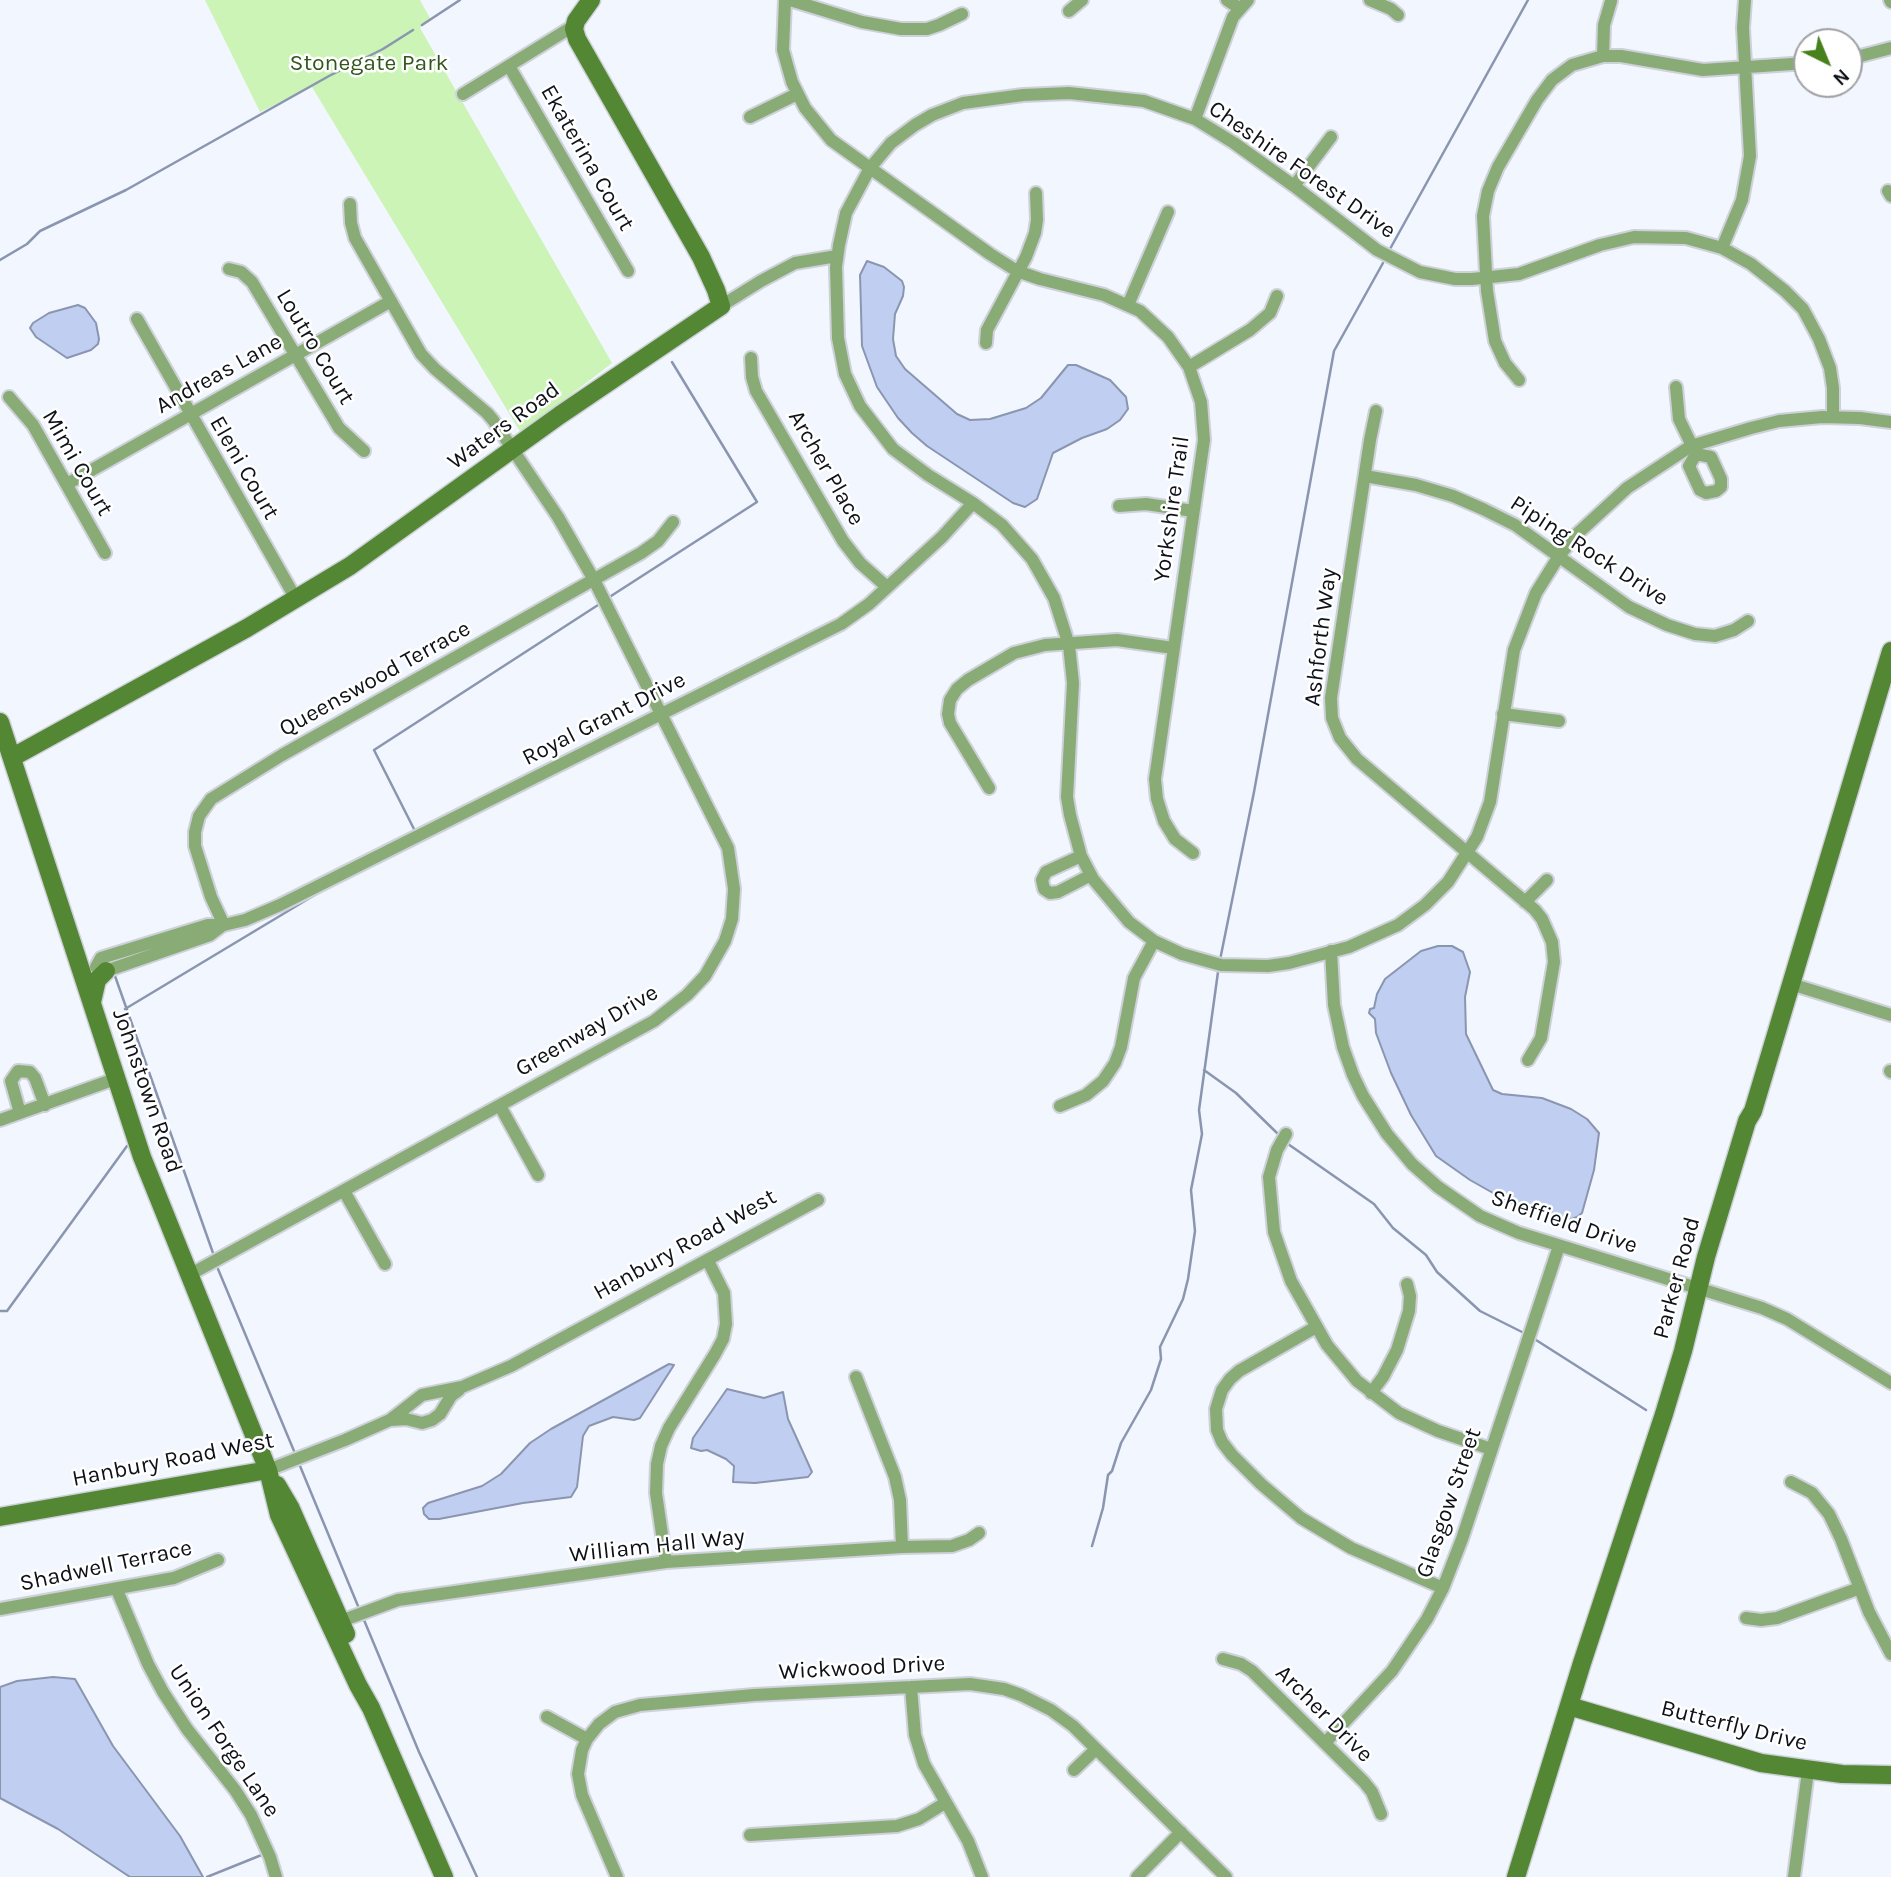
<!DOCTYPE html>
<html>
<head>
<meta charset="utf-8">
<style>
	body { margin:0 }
	#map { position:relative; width:1891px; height:1877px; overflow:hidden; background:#f2f6fe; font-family:Karla,sans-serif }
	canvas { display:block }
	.north { position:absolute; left:1793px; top:28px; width:70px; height:70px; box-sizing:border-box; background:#fff; border:2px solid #9fa0a3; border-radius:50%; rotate:137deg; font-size:19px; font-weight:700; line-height:28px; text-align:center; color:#0e1118 }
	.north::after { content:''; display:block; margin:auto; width:24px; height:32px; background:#46811c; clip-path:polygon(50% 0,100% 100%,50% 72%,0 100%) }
</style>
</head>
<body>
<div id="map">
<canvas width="1891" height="1877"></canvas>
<div class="north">N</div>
</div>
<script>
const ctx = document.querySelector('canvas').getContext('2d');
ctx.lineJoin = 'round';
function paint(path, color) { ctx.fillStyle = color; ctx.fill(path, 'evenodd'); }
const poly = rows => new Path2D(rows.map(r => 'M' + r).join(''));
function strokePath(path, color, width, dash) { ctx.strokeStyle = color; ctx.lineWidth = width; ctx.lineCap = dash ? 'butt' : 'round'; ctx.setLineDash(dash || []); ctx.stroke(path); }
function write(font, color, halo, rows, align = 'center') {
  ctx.font = font + ' Karla,sans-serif'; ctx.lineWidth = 5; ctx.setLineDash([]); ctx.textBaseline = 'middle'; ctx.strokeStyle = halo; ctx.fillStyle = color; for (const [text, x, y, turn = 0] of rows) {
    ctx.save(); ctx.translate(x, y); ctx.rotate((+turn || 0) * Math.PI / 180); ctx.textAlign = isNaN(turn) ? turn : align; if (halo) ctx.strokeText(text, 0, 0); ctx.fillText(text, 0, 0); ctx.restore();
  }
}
const green = poly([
	[205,0,420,0,431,20,420,28,612,363,521,433,312,87,260,112]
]);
const water = poly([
	[867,261,884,267,902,281,904,287,903,296,895,314,893,339,896,356,905,369,957,414,970,420,990,419,1026,408,1041,398,1068,365,1076,365,1110,380,1126,397,1128,409,1120,420,1107,429,1082,438,1053,453,1037,499,1025,507,1013,503,927,446,912,433,898,418,877,387,862,346,860,275,867,261],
	[78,305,85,308,96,323,99,339,98,344,91,350,67,358,36,337,30,328,33,323,49,313,78,305],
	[1438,946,1452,946,1463,952,1470,972,1465,997,1466,1034,1493,1090,1502,1094,1542,1098,1571,1109,1587,1119,1599,1133,1594,1170,1582,1213,1577,1217,1569,1220,1509,1202,1470,1180,1436,1156,1411,1115,1391,1073,1376,1033,1375,1019,1369,1013,1370,1009,1374,1008,1377,994,1385,979,1421,951,1438,946],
	[669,1364,674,1365,640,1418,634,1420,613,1417,589,1426,583,1436,577,1487,571,1497,523,1503,439,1519,429,1519,424,1514,423,1508,428,1503,482,1486,501,1474,530,1443,551,1429,669,1364],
	[727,1389,764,1398,783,1392,788,1419,812,1472,808,1477,755,1483,733,1482,734,1466,726,1459,707,1450,701,1451,691,1448,693,1438,727,1389],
	[53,1677,75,1679,113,1746,180,1836,203,1877,130,1877,58,1829,0,1798,0,1687,17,1681,53,1677]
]);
const stream = poly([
	[422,25,460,0],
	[1390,249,1528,0],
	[0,260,27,244,40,231,126,190,329,76,383,49,413,30],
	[611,596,757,502,672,362],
	[415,831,374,750,598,605],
	[1220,960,1254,792,1334,351,1383,263],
	[115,976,213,1253],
	[125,1009,323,890],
	[1204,1070,1236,1093,1277,1133],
	[1288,1144,1374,1204,1393,1228,1426,1255,1437,1272,1480,1311,1526,1334],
	[218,1269,294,1451],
	[0,1311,7,1311,127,1146],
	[1536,1340,1646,1410],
	[300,1466,358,1606],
	[1092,1546,1103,1508,1108,1475,1112,1471,1121,1443,1151,1390,1161,1359,1160,1347,1183,1299,1188,1279,1195,1231,1191,1190,1202,1134,1199,1110,1218,972],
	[364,1620,419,1752,477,1877],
	[207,1877,264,1854]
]);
const street = poly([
	[785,0,783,50,792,82,805,108,831,140,990,254,1017,271,1040,279,1104,295,1140,311,1168,337,1189,367,1201,402,1204,440,1155,779,1157,799,1164,821,1175,839,1193,853],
	[790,0,862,22,901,29,927,29,939,25,962,14],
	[1227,0,1239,8],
	[1370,0,1391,9,1398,15],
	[1890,0,1891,2],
	[1069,11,1082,0],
	[1603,56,1604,25,1611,1],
	[1849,59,1891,48],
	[509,66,628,271],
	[463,94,575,25],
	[750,117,797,94],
	[1195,119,1233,17,1248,0],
	[1294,186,1331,137],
	[1888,191,1891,196],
	[1722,248,1742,200,1750,156,1743,28,1745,0],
	[229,269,241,272,252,282,339,428,364,451],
	[1128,305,1168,212],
	[721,306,761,281,795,263,837,256],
	[137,319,296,599],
	[986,343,987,330,1026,257,1035,233,1037,220,1036,193],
	[751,358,752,377,756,391,843,541,860,563,887,587],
	[1189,367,1250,330,1270,313,1277,296],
	[1519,380,1505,363,1495,341,1487,291,1483,216,1488,191,1498,167,1537,100,1552,80,1572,65,1603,56,1621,56,1703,70,1807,63],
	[1676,387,1679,419,1696,454,1689,466,1700,490,1706,493,1716,491,1721,487,1721,479,1711,457,1696,454],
	[9,397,33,425,105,553],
	[1376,411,1370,440,1331,698,1332,718,1340,738,1357,759,1535,910,1542,919,1552,942,1554,962,1541,1038,1528,1060],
	[1833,417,1833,388,1830,368,1819,339,1803,309,1785,291,1751,264,1722,248,1686,238,1634,237,1600,245,1519,274,1472,279,1455,279,1420,272,1377,250,1294,186,1234,143,1195,119,1144,101,1069,93,1023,95,963,103,932,115,915,125,891,143,870,168,846,213,839,245,836,267,838,338,845,374,860,406,893,449,928,475,973,503,1002,525,1032,559,1054,598,1069,645,1073,683,1067,797,1070,815,1081,856,1093,879,1129,922,1154,941,1182,954,1221,965,1268,966,1289,963,1349,947,1398,925,1425,905,1448,882,1477,837,1490,802,1514,650,1536,593,1559,556,1577,534,1627,488,1691,446,1751,428,1779,421,1822,417,1860,418,1891,422],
	[1365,476,1416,485,1453,496,1483,509,1515,525,1629,607,1667,625,1695,634,1715,636,1734,630,1748,621],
	[67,484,391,301],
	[1119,506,1146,504,1193,511],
	[1503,714,1559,721],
	[989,788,950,723,948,714,950,700,957,689,968,680,1014,653,1045,645,1117,640,1173,648],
	[1081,856,1046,872,1042,880,1044,889,1050,893,1058,892,1091,875],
	[1525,902,1547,880],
	[224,925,211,897,195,846,195,832,199,816,211,799,282,755,641,553,658,541,673,522],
	[1331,951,1334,1005,1343,1047,1353,1075,1363,1096,1387,1134,1412,1164,1438,1187,1480,1216,1519,1233,1762,1308,1787,1319,1891,1383],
	[96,967,101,958,208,925,224,925,245,920,280,905,841,624,869,604,942,537,973,503],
	[101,969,106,971,210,935,223,925],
	[1791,984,1891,1015],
	[1890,1071,1891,1072],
	[500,1106,538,1175],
	[1060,1106,1086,1095,1103,1081,1115,1063,1121,1047,1134,978,1154,941],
	[20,1113,11,1081,18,1071,30,1072,35,1078,45,1105],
	[0,1120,115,1079],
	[1286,1134,1277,1150,1269,1177,1274,1232,1291,1281,1327,1345,1357,1381,1399,1413,1438,1431,1491,1449],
	[344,1191,385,1264],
	[189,1275,654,1021,687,995,705,976,725,941,732,919,734,889,728,848,594,580,558,517,493,420,487,413,435,369,421,354,355,238,351,223,350,204],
	[1316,1327,1239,1371,1230,1379,1222,1390,1216,1409,1217,1430,1222,1442,1232,1455,1261,1484,1301,1518,1351,1548,1443,1588],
	[856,1377,895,1477,900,1500,902,1547],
	[1371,1393,1383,1377,1397,1350,1409,1311,1410,1296,1407,1284],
	[391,1420,406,1419,422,1423,432,1420,440,1414,451,1396,459,1390],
	[268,1470,345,1440,390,1420,422,1395,462,1387,511,1366,818,1200],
	[1791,1482,1812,1493,1829,1514,1841,1539,1869,1612,1891,1654],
	[666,1562,656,1493,657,1464,661,1446,669,1428,715,1354,723,1339,726,1324,724,1293,708,1261],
	[117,1590,148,1664,163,1692,187,1729,235,1790,251,1815,270,1857,276,1877],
	[0,1609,174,1578,218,1560],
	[1746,1618,1761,1620,1777,1618,1860,1588],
	[341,1621,398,1600,666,1562,902,1547,952,1546,969,1540,979,1533],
	[1223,1659,1241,1664,1252,1671,1364,1782,1372,1792,1381,1814],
	[911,1687,915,1735,924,1764,968,1841,982,1877],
	[547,1717,587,1739],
	[1325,1743,1392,1671,1427,1619,1443,1588,1462,1539,1559,1246],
	[1074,1770,1096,1749],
	[750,1835,897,1826,919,1819,945,1803],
	[617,1877,582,1795,578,1774,582,1750,587,1739,599,1724,615,1712,640,1705,754,1695,970,1684,1004,1689,1021,1695,1051,1710,1073,1726,1226,1877],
	[1137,1877,1181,1832],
	[1794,1877,1808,1771]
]);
const secondary = poly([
	[0,722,142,1157,268,1470,279,1515,358,1685,371,1708,444,1877],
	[13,757,247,628,350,566,560,415,721,306,716,290,701,257,577,39,574,29,576,21,591,0],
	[92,1002,97,980,106,971],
	[277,1485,290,1507,346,1634],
	[0,1517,268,1470],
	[1569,1706,1761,1763,1842,1774,1891,1775],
	[1516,1877,1582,1663,1664,1414,1683,1351,1706,1257,1747,1121,1753,1111,1891,651]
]);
const parkNames = [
	["Stonegate Park",369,63]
];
const streetNames = [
	["Ekaterina Court",587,158,60],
	["Cheshire Forest Drive",1302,170,35],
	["Loutro Court",315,347,59],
	["Andreas Lane",219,374,-29],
	["Waters Road",504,426,-36],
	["Mimi Court",77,463,60],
	["Eleni Court",244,468,60],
	["Archer Place",826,468,60],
	["Yorkshire Trail",1172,509,-82],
	["Piping Rock Drive",1589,551,33],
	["Ashforth Way",1321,637,-83],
	["Queenswood Terrace",375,679,-29],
	["Royal Grant Drive",604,719,-27],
	["Greenway Drive",587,1031,-30],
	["Johnstown Road",147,1091,71],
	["Sheffield Drive",1564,1222,19],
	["Hanbury Road West",685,1245,-29],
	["Parker Road",1677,1278,-75],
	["Hanbury Road West",173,1460,-11],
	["Glasgow Street",1449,1503,-71],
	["William Hall Way",657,1546,-6],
	["Shadwell Terrace",106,1566,-12],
	["Wickwood Drive",862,1668,-3],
	["Archer Drive",1324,1714,45],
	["Butterfly Drive",1734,1726,14],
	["Union Forge Lane",224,1741,56]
];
paint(green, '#cbf4b6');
paint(water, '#bfcef1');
strokePath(water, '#8a95b0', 2);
strokePath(stream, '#8a95b0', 2.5);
strokePath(street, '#ced1d9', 16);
strokePath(secondary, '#ced1d9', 21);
strokePath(street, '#89ac77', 12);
strokePath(secondary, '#548734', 18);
write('23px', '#32561c', '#fff', parkNames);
write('23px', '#0e1118', '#fff', streetNames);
</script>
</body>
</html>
